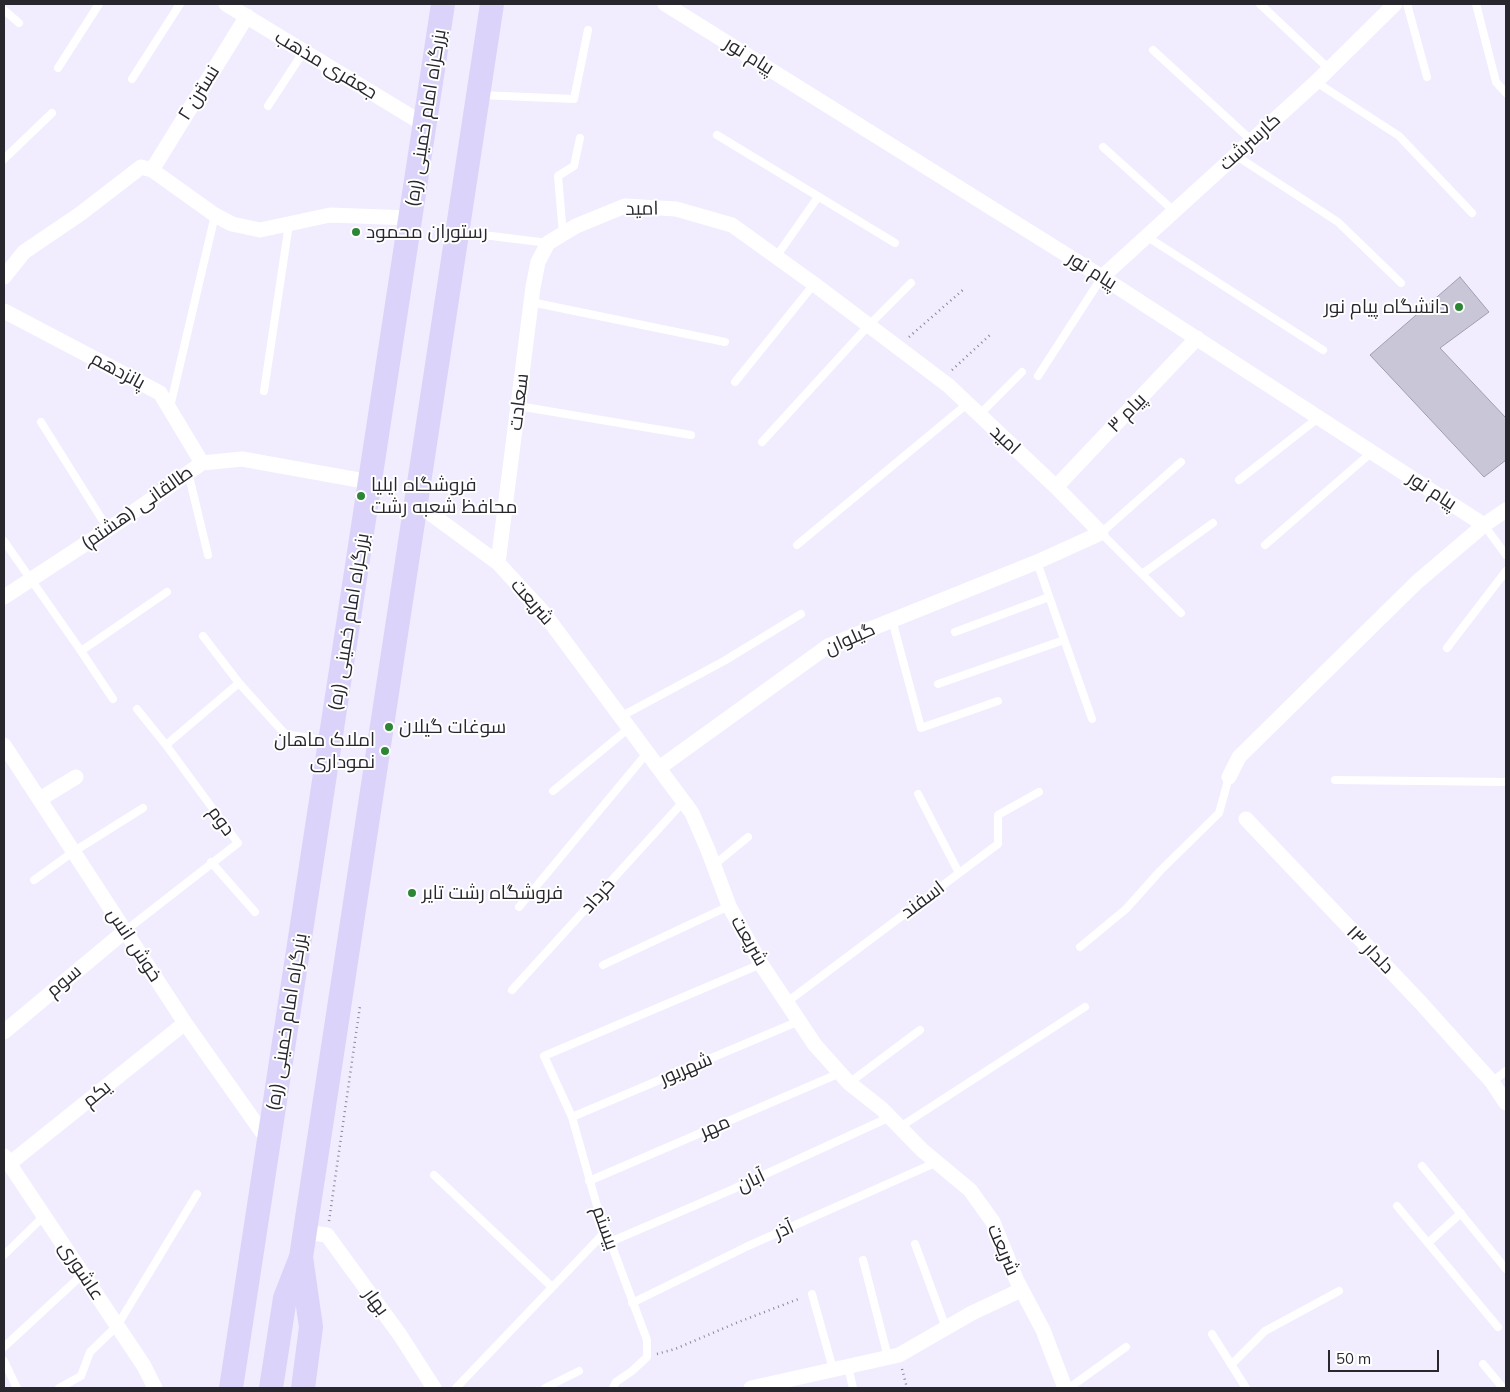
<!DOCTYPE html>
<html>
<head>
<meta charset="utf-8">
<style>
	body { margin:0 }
	#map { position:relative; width:1510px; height:1392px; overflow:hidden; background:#f1edff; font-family:Mulish,sans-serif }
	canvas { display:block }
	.frame { position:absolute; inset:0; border:5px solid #29272e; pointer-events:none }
	.scale { position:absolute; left:1328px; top:1350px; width:111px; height:22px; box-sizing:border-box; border:2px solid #29272e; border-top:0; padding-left:6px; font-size:15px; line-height:18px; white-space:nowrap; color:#29272e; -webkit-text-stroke:4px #fff; paint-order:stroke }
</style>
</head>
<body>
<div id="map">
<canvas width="1510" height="1392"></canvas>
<div class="frame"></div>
<div class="scale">50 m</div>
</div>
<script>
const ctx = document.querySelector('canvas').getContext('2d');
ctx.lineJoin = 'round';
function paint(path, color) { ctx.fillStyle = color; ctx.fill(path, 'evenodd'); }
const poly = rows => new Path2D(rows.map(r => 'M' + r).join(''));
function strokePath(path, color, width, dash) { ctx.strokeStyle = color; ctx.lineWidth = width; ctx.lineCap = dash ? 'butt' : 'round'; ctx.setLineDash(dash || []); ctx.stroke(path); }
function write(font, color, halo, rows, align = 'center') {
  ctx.font = font + ' Mulish,Cairo,sans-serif'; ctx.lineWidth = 4; ctx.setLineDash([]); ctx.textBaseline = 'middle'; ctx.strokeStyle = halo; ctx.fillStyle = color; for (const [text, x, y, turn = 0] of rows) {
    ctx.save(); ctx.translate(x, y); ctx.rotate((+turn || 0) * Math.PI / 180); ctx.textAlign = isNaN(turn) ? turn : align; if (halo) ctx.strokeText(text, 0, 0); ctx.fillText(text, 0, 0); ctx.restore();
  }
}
const building = poly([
	[1460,277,1489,312,1440,348,1506,418,1506,460,1484,477,1370,355,1460,277]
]);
const path = poly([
	[909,337,964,289],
	[952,370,991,334],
	[329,1221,360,1006],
	[657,1354,675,1349,736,1323,801,1298],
	[902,1369,907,1388]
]);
const service = poly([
	[1260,4,1329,69],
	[1407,4,1427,77],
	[1476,4,1496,82,1506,93],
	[4,10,19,23],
	[1153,50,1251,140],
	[58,68,99,4],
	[132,79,180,4],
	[1316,82,1399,136,1472,213],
	[480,95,574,99,588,30],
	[268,106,304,51],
	[717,135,895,243],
	[1103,147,1174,211],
	[1235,155,1338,222,1401,283],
	[4,159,52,113],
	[459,232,548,243],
	[563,234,558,176,574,166,580,138],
	[1146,236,1323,350],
	[776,257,818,197],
	[531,302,725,342],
	[1038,376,1102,277],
	[735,382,814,284],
	[264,391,289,224],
	[518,406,691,435],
	[170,407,215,215],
	[979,415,1022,372],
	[41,422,108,529],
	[762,442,868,326,911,283],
	[1181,462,1101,533,1181,613],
	[188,472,208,555],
	[1239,480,1318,418],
	[1484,525,1506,555],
	[4,541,81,651,113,699],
	[797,545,967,404],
	[1265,545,1372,452],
	[1037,562,1092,719],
	[1142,574,1213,523],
	[892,620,921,728,998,701],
	[955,632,1049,597],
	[203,636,239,683,285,734,328,741],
	[1447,648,1506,571],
	[81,651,167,592],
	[938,684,1064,640],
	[620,717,724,661,801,614],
	[166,745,239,683],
	[1335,780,1506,782],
	[553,791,629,728],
	[918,794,959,873],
	[211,862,255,912],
	[714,865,748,837],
	[34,880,73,852,143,808],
	[519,907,647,753],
	[125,931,238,843,166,745,137,709],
	[1080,947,1126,909,1160,871,1219,813,1229,777],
	[603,965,729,906],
	[512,990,683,802],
	[787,1002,998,844,998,815,1039,792],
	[1492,1082,1506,1071],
	[849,1083,920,1030],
	[572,1117,799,1021],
	[900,1127,1085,1007],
	[1422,1166,1506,1269],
	[434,1175,552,1287],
	[589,1181,840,1073],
	[1397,1206,1498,1327],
	[610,1242,731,1190,890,1117],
	[1428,1243,1461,1213],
	[915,1244,946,1328],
	[4,1255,44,1216],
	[863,1260,888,1357],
	[812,1294,833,1369],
	[632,1303,748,1246,937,1162],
	[1212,1334,1246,1388],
	[4,1347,83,1274],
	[4,1361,17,1388],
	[1483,1364,1503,1388],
	[1231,1365,1265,1331,1339,1291],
	[848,1367,853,1388],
	[59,1388,81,1376,90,1352,117,1326,197,1194],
	[456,1388,606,1231],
	[545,1388,579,1371],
	[613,1388,616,1382,632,1371,647,1357,647,1340,597,1206,572,1117,544,1056,761,964],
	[1069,1388,1126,1347]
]);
const minor = poly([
	[226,4,425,125],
	[665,4,1102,277,1484,525],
	[152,170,247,16],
	[4,277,24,252,80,214,141,167,152,170,215,215,232,224,260,230,330,215,411,218],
	[1102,277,1316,82,1395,4],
	[4,311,160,393,202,463],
	[1056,487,1197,338],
	[416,507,431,514,498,563,543,612,692,813,708,850,729,906,761,964,815,1045,849,1083,882,1109,922,1150,970,1190,993,1222,1017,1281,1043,1330,1065,1388],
	[498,563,533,287,538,262,548,243,576,226,625,206,676,209,732,225,814,284,949,386,1056,487,1101,533,1037,562,828,646,659,768],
	[4,597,122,520,202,463,242,459,370,482],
	[4,745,185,1023,269,1142],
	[1229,777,1239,757,1417,582,1484,525,1506,510],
	[40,799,76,777],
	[1246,819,1420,1002,1492,1082,1506,1103],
	[4,1032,125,931],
	[4,1156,144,1366,155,1388],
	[9,1164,185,1023],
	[305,1232,327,1235,400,1335,434,1388],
	[751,1388,899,1355,972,1313,1021,1290]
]);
const trunk = poly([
	[301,1257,311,1327,303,1388],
	[231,1388,443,4],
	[271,1388,285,1298,301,1257,492,4]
]);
const markers = [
	[356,232,5,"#2d8636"],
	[1459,307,5,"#2d8636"],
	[361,496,5,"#2d8636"],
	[389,727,5,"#2d8636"],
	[385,751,5,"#2d8636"],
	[412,893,5,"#2d8636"]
];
const streetNames = [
	["پیام نور",749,56,32],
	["جعفری مذهب",326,65,31],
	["نسترن ۲",199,93,-58],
	["بزرگراه امام خمینی (ره)",426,118,-81],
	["کارسرشت",1250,142,-42],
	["امید",642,209,-1],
	["پیام نور",1092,271,32],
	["پانزدهم",118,371,28],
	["سعادت",519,402,-83],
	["پیام ۳",1127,413,-46],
	["امید",1005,440,43],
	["پیام نور",1432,491,33],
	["طالقانی (هشتم)",137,508,-35],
	["شریعت",532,602,49],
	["بزرگراه امام خمینی (ره)",349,622,-81],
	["گیلوان",850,639,-24],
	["دوم",221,821,54],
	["خرداد",598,896,-48],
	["اسفند",923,900,-37],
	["شریعت",749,941,60],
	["خوش انس",134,945,57],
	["دلدار ۱۳",1370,950,46],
	["سوم",64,981,-40],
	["بزرگراه امام خمینی (ره)",287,1022,-81],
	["شهریور",686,1069,-23],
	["یکم",97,1094,-39],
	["مهر",715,1127,-23],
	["آبان",751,1181,-25],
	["بیستم",605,1228,70],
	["آذر",784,1230,-24],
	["شریعت",1003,1250,67],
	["عاشوری",81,1271,57],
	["بهار",376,1302,54]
];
const poiNames = [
	["رستوران محمود",366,232],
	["دانشگاه پیام نور",1449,307,"right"],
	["فروشگاه ایلیا",371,485],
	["محافظ شعبه رشت",371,507],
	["سوغات گیلان",399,727],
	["املاک ماهان",375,740,"right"],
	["نموداری",375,762,"right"],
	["فروشگاه رشت تاير",422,893]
];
paint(building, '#c9c6d7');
strokePath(building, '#a19dae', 1);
strokePath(path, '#898693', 2.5, [1, 4]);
strokePath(service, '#fff', 8);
strokePath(minor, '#fff', 15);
strokePath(trunk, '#dbd3fa', 24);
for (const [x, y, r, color] of markers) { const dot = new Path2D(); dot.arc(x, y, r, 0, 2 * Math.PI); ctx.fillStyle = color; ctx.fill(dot); strokePath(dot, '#fff', 2); }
write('19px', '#29272e', '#fff', streetNames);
write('19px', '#29272e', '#fff', poiNames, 'left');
</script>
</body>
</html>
